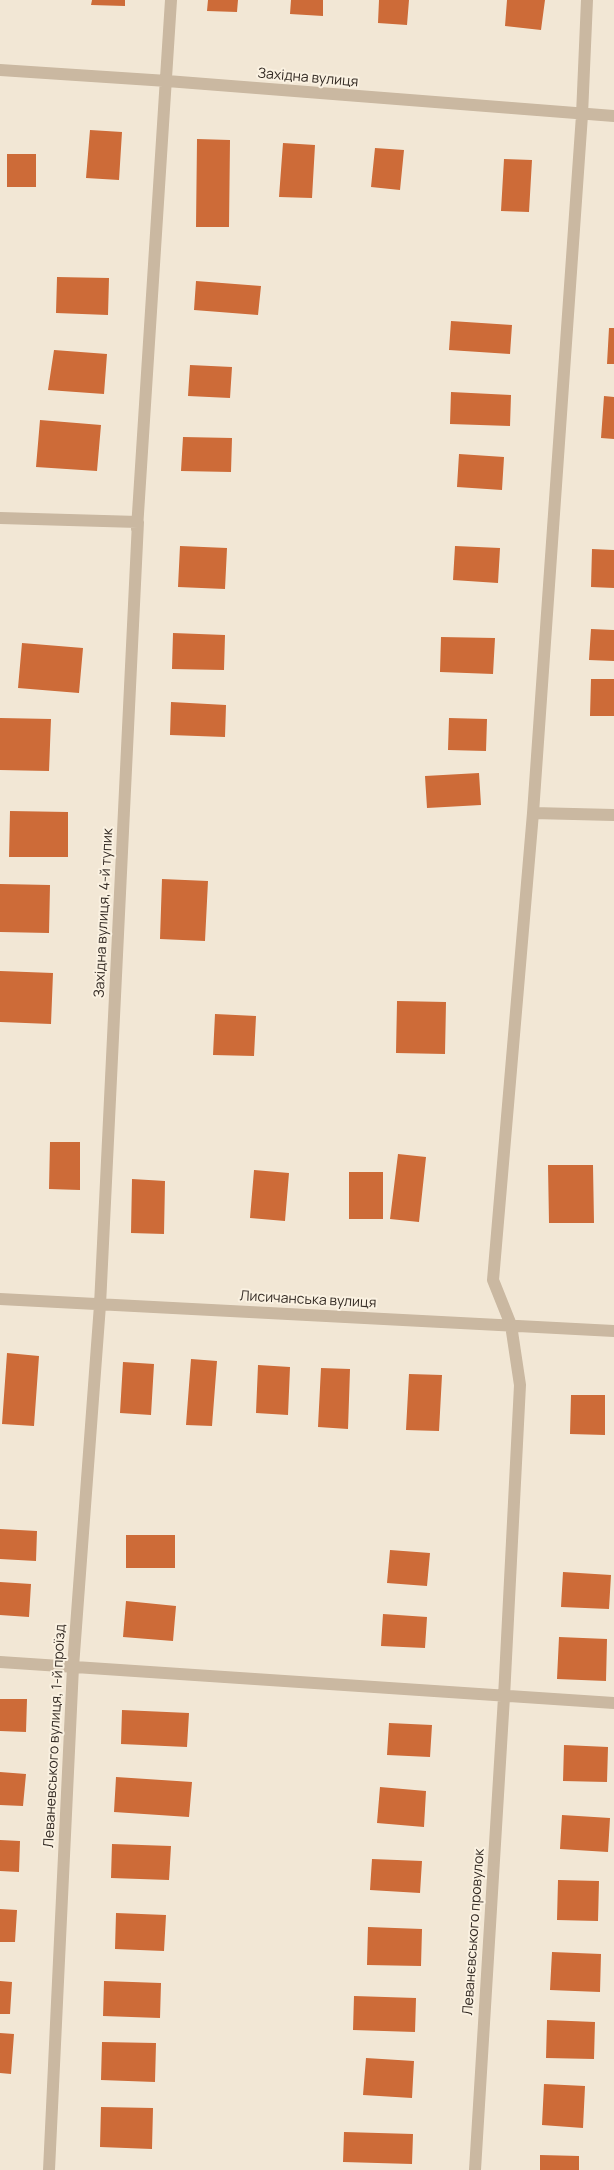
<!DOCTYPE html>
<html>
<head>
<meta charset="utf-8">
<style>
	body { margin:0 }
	canvas { display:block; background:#f2e7d5 }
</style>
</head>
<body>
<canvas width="614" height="2170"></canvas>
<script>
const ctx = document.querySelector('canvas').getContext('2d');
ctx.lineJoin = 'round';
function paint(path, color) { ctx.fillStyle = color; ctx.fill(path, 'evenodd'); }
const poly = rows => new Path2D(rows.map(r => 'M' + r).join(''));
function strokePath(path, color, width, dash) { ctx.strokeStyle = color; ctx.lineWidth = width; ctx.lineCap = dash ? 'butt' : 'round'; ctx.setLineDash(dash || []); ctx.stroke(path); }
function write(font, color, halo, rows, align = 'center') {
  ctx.font = font + ' Manrope,sans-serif'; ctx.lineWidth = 4; ctx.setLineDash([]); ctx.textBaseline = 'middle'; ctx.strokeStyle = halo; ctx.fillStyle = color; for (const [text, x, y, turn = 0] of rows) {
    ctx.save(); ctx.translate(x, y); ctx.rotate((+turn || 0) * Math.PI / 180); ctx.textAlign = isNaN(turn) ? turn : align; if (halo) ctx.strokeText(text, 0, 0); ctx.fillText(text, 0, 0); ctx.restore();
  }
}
const building = poly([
	[92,0,125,0,125,6,91,5],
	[208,0,238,0,237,12,207,11],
	[291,0,323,0,323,16,290,14],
	[379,0,409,0,407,25,378,23],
	[507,0,545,0,541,30,505,26],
	[90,130,122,132,119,180,86,178],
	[197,139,230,140,229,227,196,227],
	[283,143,315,145,312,198,279,197],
	[375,148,404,150,400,190,371,187],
	[7,154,36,154,36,187,7,187],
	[504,159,532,160,529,212,501,211],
	[57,277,109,278,108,315,56,313],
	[196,281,261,286,258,315,194,310],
	[451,321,512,325,510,354,449,350],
	[609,328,614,328,614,364,607,364],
	[54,350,107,354,104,394,48,390],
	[190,365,232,367,230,398,188,396],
	[451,392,511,395,510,426,450,424],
	[604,396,614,397,614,439,601,438],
	[40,420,101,425,97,471,36,467],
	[183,437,232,438,231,472,181,471],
	[459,454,504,457,502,490,457,487],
	[180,546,227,548,225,589,178,587],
	[455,546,500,548,498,583,453,580],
	[592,549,614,550,614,588,591,587],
	[591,629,614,630,614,661,589,660],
	[173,633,225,635,224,670,172,669],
	[441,637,495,638,493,674,440,672],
	[22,643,83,648,79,693,18,688],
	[591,679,614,679,614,716,590,716],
	[171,702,226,705,225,737,170,735],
	[0,718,51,719,49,771,0,770],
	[449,718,487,719,486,751,448,750],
	[479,773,481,805,427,808,425,776],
	[10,811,68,812,68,857,9,857],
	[162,879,208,881,205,941,160,939],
	[0,884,50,885,49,933,0,932],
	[0,971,53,973,51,1024,0,1022],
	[397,1001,446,1002,445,1054,396,1053],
	[215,1014,256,1016,254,1056,213,1055],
	[50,1142,80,1142,80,1190,49,1189],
	[398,1154,426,1157,419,1222,390,1219],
	[548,1165,593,1165,594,1223,549,1223],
	[254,1170,289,1173,285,1221,250,1218],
	[349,1172,383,1172,383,1219,349,1219],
	[132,1179,165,1181,164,1234,131,1233],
	[7,1353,39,1356,34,1426,2,1424],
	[191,1359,217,1361,212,1426,186,1425],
	[123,1362,154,1364,151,1415,120,1413],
	[258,1365,290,1367,288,1415,256,1413],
	[321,1368,350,1369,348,1429,318,1427],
	[409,1374,442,1375,439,1431,406,1430],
	[571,1395,605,1395,605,1435,570,1434],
	[0,1529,37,1531,36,1561,0,1559],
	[126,1535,175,1535,175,1568,126,1568],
	[390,1550,430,1553,427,1586,387,1583],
	[563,1572,611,1575,609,1609,561,1607],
	[0,1582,31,1584,29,1617,0,1615],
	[126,1601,176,1606,173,1641,123,1637],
	[383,1614,427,1617,425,1648,381,1646],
	[559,1637,607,1639,606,1681,557,1679],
	[0,1699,27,1699,26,1732,0,1731],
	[122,1710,189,1713,187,1747,121,1744],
	[389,1723,432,1725,430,1757,387,1755],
	[564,1745,608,1747,607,1782,563,1781],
	[0,1772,26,1774,23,1806,0,1805],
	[116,1777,192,1782,189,1817,114,1812],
	[380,1787,426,1791,424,1827,377,1823],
	[562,1815,610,1818,608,1852,560,1849],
	[0,1840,20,1841,19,1872,0,1871],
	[112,1844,171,1846,169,1880,111,1878],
	[372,1859,422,1861,420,1893,370,1890],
	[558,1880,599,1881,598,1921,557,1920],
	[0,1909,17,1910,15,1942,0,1942],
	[116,1913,166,1915,164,1951,115,1949],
	[368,1927,422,1929,421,1966,367,1965],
	[552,1952,601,1954,600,1992,550,1990],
	[0,1981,12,1982,10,2014,0,2014],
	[104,1981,161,1983,160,2018,103,2016],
	[354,1996,416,1998,415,2032,353,2030],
	[547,2020,595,2022,594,2059,546,2058],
	[0,2033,14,2034,11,2074,0,2073],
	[102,2042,156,2043,155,2082,101,2080],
	[366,2058,414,2061,412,2098,363,2095],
	[544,2084,585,2086,583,2128,542,2125],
	[101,2107,153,2108,152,2149,100,2147],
	[344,2132,413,2134,412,2164,343,2162],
	[540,2155,579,2156,579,2170,540,2170]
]);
const street = poly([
	[0,70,167,81,614,116],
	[0,518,138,522,100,1305,73,1667,49,2170],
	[137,529,171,0],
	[533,813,614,815],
	[0,1299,614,1331],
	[0,1662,614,1703],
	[475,2170,504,1697,520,1385,511,1325,493,1280,533,813,582,115,587,0]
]);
const streetNames = [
	["Західна вулиця",308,78,5],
	["Західна вулиця, 4-й тупик",104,913,-87],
	["Лисичанська вулиця",308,1300,3],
	["Леваневського вулиця, 1-й проїзд",55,1736,-87],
	["Леванєвського провулок",474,1932,-86]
];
paint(building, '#cd6b38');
strokePath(street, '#cab8a1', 12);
write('14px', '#342b24', '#faf1e1', streetNames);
</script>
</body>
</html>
